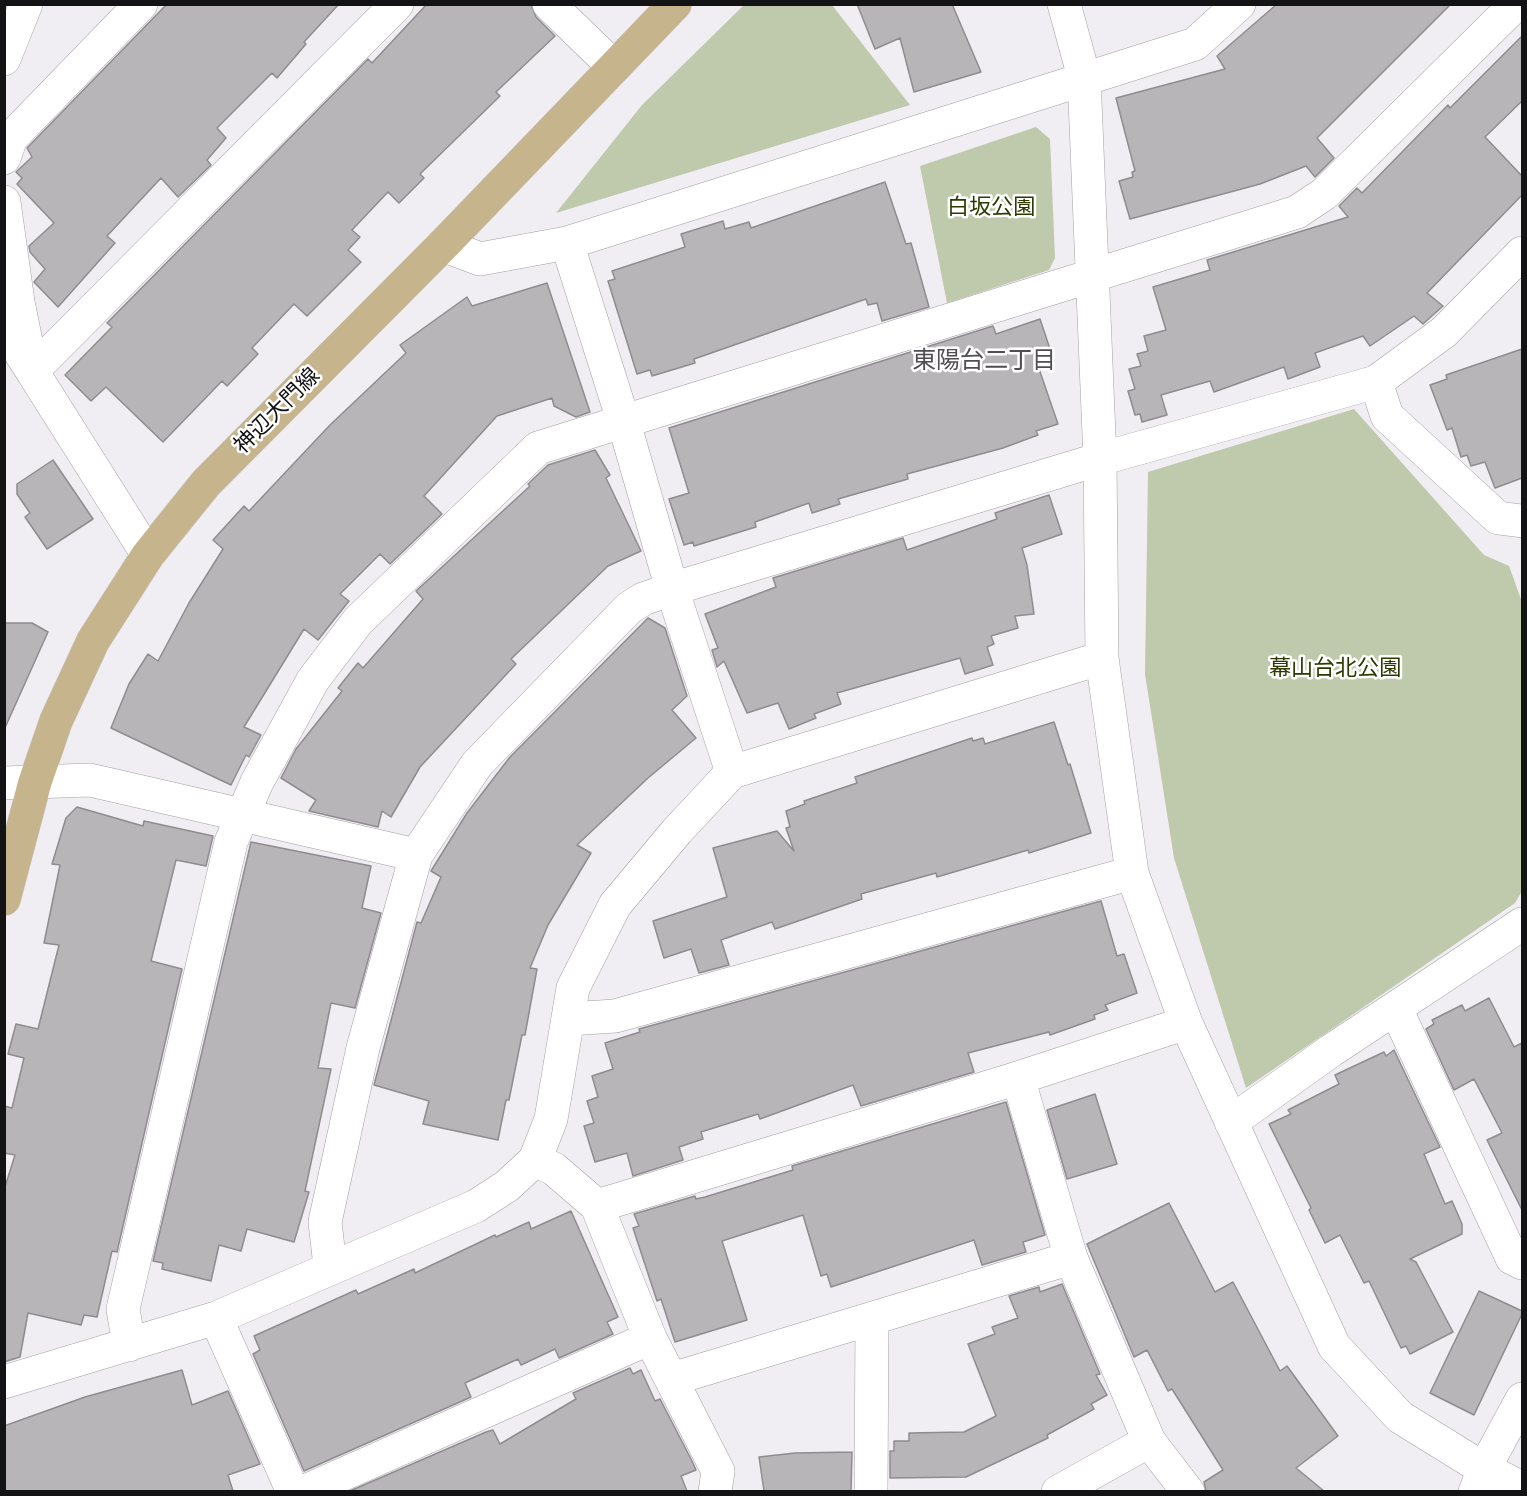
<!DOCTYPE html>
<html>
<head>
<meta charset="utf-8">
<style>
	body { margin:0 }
	#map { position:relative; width:1527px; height:1496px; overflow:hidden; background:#f1eef3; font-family:Cabin,sans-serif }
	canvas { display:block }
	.frame { position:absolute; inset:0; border:6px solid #131214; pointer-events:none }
</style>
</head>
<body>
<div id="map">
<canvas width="1527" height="1496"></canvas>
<div class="frame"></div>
</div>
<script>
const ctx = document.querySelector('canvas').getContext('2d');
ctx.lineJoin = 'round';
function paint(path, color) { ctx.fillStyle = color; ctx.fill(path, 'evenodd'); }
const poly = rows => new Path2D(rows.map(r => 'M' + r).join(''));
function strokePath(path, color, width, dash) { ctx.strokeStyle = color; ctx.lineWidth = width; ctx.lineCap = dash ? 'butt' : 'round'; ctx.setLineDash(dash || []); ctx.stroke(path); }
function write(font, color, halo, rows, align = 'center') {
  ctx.font = font + ' Cabin,"Noto Sans JP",sans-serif'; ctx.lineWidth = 5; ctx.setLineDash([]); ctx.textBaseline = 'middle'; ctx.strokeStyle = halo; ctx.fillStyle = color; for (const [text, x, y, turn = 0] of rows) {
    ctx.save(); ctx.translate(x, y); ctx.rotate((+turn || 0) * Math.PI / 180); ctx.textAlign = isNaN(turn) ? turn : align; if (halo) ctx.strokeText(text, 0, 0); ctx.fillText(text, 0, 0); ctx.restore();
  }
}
const green = poly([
	[744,5,832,5,910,105,556,213,642,105],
	[1036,127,1050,139,1055,258,1049,270,947,303,920,166],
	[1354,409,1484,555,1509,566,1522,602,1522,891,1515,903,1246,1088,1174,858,1145,674,1148,472]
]);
const building = poly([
	[167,4,339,4,304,42,306,44,277,78,272,73,217,128,226,138,207,160,211,165,178,197,161,178,107,236,115,243,58,307,34,282,45,269,30,252,29,246,54,223,17,184,22,178,16,172,32,157,27,148,167,4],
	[427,4,531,4,536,17,555,36,496,92,500,96,420,174,424,178,399,203,388,192,352,230,360,237,348,250,361,262,307,316,294,304,252,348,258,354,227,386,222,381,163,442,106,387,91,401,65,375,112,327,107,323,368,59,372,63,427,4],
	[857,4,952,4,981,72,914,92,900,38,875,49,857,4],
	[1277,4,1451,4,1317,138,1334,158,1315,177,1306,166,1260,184,1130,219,1119,181,1133,177,1132,172,1135,171,1116,98,1225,69,1217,56,1277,4],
	[1522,36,1522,101,1485,137,1522,176,1522,195,1427,293,1443,306,1423,324,1414,316,1370,346,1363,336,1315,353,1320,367,1288,379,1284,367,1214,392,1210,381,1161,395,1167,415,1142,422,1140,414,1135,415,1128,391,1135,389,1129,369,1141,366,1137,354,1148,351,1144,336,1166,330,1153,287,1210,270,1207,260,1348,217,1339,206,1357,188,1362,193,1448,105,1450,108,1522,36],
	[885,182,906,244,911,243,929,307,882,321,877,303,868,305,866,299,694,359,695,363,652,376,650,370,637,374,608,281,615,279,612,271,685,247,681,234,723,221,725,229,749,222,751,228,885,182],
	[547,283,590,412,576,417,554,406,552,398,497,416,424,496,442,514,390,564,380,554,340,594,349,601,318,640,304,629,244,727,261,735,249,757,246,755,231,785,111,728,129,684,148,654,158,661,189,603,223,549,213,540,244,506,249,511,330,425,406,353,400,345,467,297,472,306,547,283],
	[1040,319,1054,361,1038,366,1058,424,1036,431,1038,435,1003,448,907,474,908,479,838,499,840,504,812,513,809,503,755,522,756,527,694,546,693,542,684,545,669,499,689,493,669,428,993,326,996,334,1040,319],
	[1522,349,1522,478,1495,488,1485,462,1471,466,1467,455,1461,457,1452,428,1447,430,1430,385,1447,379,1446,375,1522,349],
	[595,450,610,475,606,478,641,551,608,566,511,659,516,664,420,767,391,817,382,811,378,827,309,811,316,800,281,778,296,749,342,691,338,688,358,663,363,668,423,599,416,591,530,486,528,484,548,465,595,450],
	[53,460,93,519,47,549,25,517,30,513,17,494,17,484,53,460],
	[1049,495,1062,534,1022,548,1027,565,1034,614,1015,616,1018,628,991,636,994,644,987,647,993,665,965,674,960,658,837,693,841,704,814,714,816,718,789,729,778,703,747,713,724,661,717,667,712,650,718,648,705,614,776,587,773,578,903,538,907,550,997,519,995,513,1049,495],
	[648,618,665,628,687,696,672,710,696,738,648,778,577,845,591,853,548,925,530,968,537,969,525,1035,522,1035,509,1100,506,1100,498,1140,423,1124,429,1101,374,1085,417,922,421,923,441,877,431,871,467,813,510,757,648,618],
	[4,623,32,623,48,632,4,730,4,623],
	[1054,722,1068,765,1070,764,1091,833,1029,853,1028,850,937,877,936,873,861,894,862,899,775,929,772,922,721,940,729,965,699,973,691,949,664,958,653,921,727,897,713,848,777,831,794,851,786,828,790,827,786,811,805,804,804,801,857,783,855,777,972,738,973,741,983,738,985,744,1054,722],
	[77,807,143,826,144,821,213,836,206,866,176,860,151,961,182,969,117,1252,112,1251,97,1317,84,1315,81,1325,28,1313,20,1357,4,1362,4,1190,15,1155,4,1153,4,1106,12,1108,24,1058,8,1054,16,1024,38,1029,59,945,44,943,60,865,52,864,66,818,77,807],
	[251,842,371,866,362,908,381,913,355,1008,331,1003,318,1068,331,1069,305,1191,309,1192,294,1242,247,1229,241,1251,219,1245,211,1281,162,1269,163,1263,153,1261,251,842],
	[1101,901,1117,956,1124,954,1137,993,1105,1005,1108,1010,1094,1015,1095,1019,1050,1035,1049,1032,968,1053,974,1072,861,1106,853,1085,760,1119,758,1114,701,1132,703,1139,679,1147,683,1160,633,1176,627,1153,595,1162,584,1126,594,1123,587,1101,598,1097,592,1076,613,1069,605,1043,640,1032,639,1029,1101,901],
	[1489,998,1514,1047,1522,1043,1522,1210,1487,1140,1502,1133,1474,1079,1454,1090,1426,1029,1434,1024,1432,1020,1462,1005,1465,1011,1489,998],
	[1394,1050,1440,1147,1424,1154,1445,1204,1452,1201,1462,1224,1462,1234,1410,1259,1416,1262,1453,1332,1410,1354,1406,1346,1401,1348,1369,1281,1364,1283,1340,1235,1325,1243,1309,1210,1311,1208,1269,1124,1291,1114,1288,1110,1339,1084,1335,1075,1384,1052,1386,1056,1394,1050],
	[1095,1094,1117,1164,1067,1179,1047,1110,1095,1094],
	[1006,1102,1045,1235,1023,1242,1026,1252,982,1265,974,1240,831,1287,827,1274,821,1276,803,1215,722,1241,747,1320,675,1342,661,1299,657,1301,633,1228,639,1226,634,1214,695,1196,696,1199,705,1197,793,1170,792,1166,1006,1102],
	[1169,1203,1215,1292,1233,1282,1280,1371,1287,1366,1338,1436,1296,1468,1324,1491,1206,1491,1204,1482,1223,1470,1172,1389,1168,1391,1147,1350,1134,1357,1087,1244,1169,1203],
	[571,1211,618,1317,607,1322,613,1334,559,1358,555,1349,521,1365,518,1359,465,1383,471,1397,304,1471,253,1354,260,1350,254,1336,356,1290,358,1294,414,1269,415,1273,495,1235,496,1237,529,1222,531,1229,571,1211],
	[1062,1284,1100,1374,1096,1375,1107,1395,1091,1404,1094,1409,1047,1435,1048,1438,966,1477,890,1478,890,1451,894,1451,894,1441,909,1441,909,1433,964,1432,996,1416,968,1344,995,1334,992,1327,1018,1318,1009,1296,1039,1287,1040,1292,1062,1284],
	[1479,1291,1522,1311,1522,1314,1474,1415,1430,1393,1479,1291],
	[630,1368,633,1374,641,1370,655,1401,660,1399,692,1461,696,1470,681,1476,687,1491,350,1491,486,1432,493,1430,500,1444,576,1399,573,1393,630,1368],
	[182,1370,192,1405,228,1391,260,1464,228,1475,233,1491,4,1491,4,1426,85,1397,182,1370],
	[852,1452,851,1491,764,1491,759,1457,795,1453,852,1452]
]);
const minor = poly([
	[549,4,614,67],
	[1064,4,1084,77,1100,459,1102,658,1132,873,1186,1023,1334,1346,1400,1417,1484,1469,1522,1488],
	[4,59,26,4],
	[4,158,11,138,141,4],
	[4,202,18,302,32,371,148,555],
	[567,243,624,423,672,589,732,772],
	[443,245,480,259,567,243,1195,44,1239,4],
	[4,327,32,371,397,4],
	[1376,382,1387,416,1498,518,1522,521],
	[4,783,90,780,416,855],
	[1396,1009,1512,1258,1522,1263],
	[568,1019,615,1016,1132,873],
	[1186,1023,1018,1078,1071,1258,1149,1441,1188,1492],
	[1231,1122,1332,1050,1522,924],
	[535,1160,554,1169,597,1206,650,1338,718,1471,715,1492],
	[597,1206,1018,1078],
	[330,1266,325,1222,363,1048,416,855,477,764,629,608,643,599,672,589,1100,459,1376,382,1444,332,1522,253],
	[216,1318,293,1492],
	[129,1345,123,1309,231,842,257,782,313,680,358,621,538,448,1297,212,1324,194,1516,4],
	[672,1379,1071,1258],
	[4,1382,216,1318,476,1206,507,1186,535,1160,551,1119,573,988,615,905,677,831,732,772,1102,658],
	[303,1492,650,1338],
	[871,1492,872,1320],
	[1058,1492,1149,1441],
	[1475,1492,1484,1469,1522,1399]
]);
const major = poly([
	[4,899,35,782,56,721,93,641,148,555,206,483,443,245,675,4]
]);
const parkNames = [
	["白坂公園",991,208],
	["幕山台北公園",1335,669]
];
const streetNames = [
	["神辺大門線",277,411,-45]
];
const neighbourhoodNames = [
	["東陽台二丁目",984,361]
];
paint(green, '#bfc9ab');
paint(building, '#b8b5b9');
strokePath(building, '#8f8c90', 1.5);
strokePath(minor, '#a3a0a5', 34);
strokePath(major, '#cbcbcb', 34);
strokePath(minor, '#fff', 33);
strokePath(major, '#c6b48d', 33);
write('22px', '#2c3a00', '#fff', parkNames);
write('22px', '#131214', '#fff', streetNames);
write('24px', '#504e52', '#fff', neighbourhoodNames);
</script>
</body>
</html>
